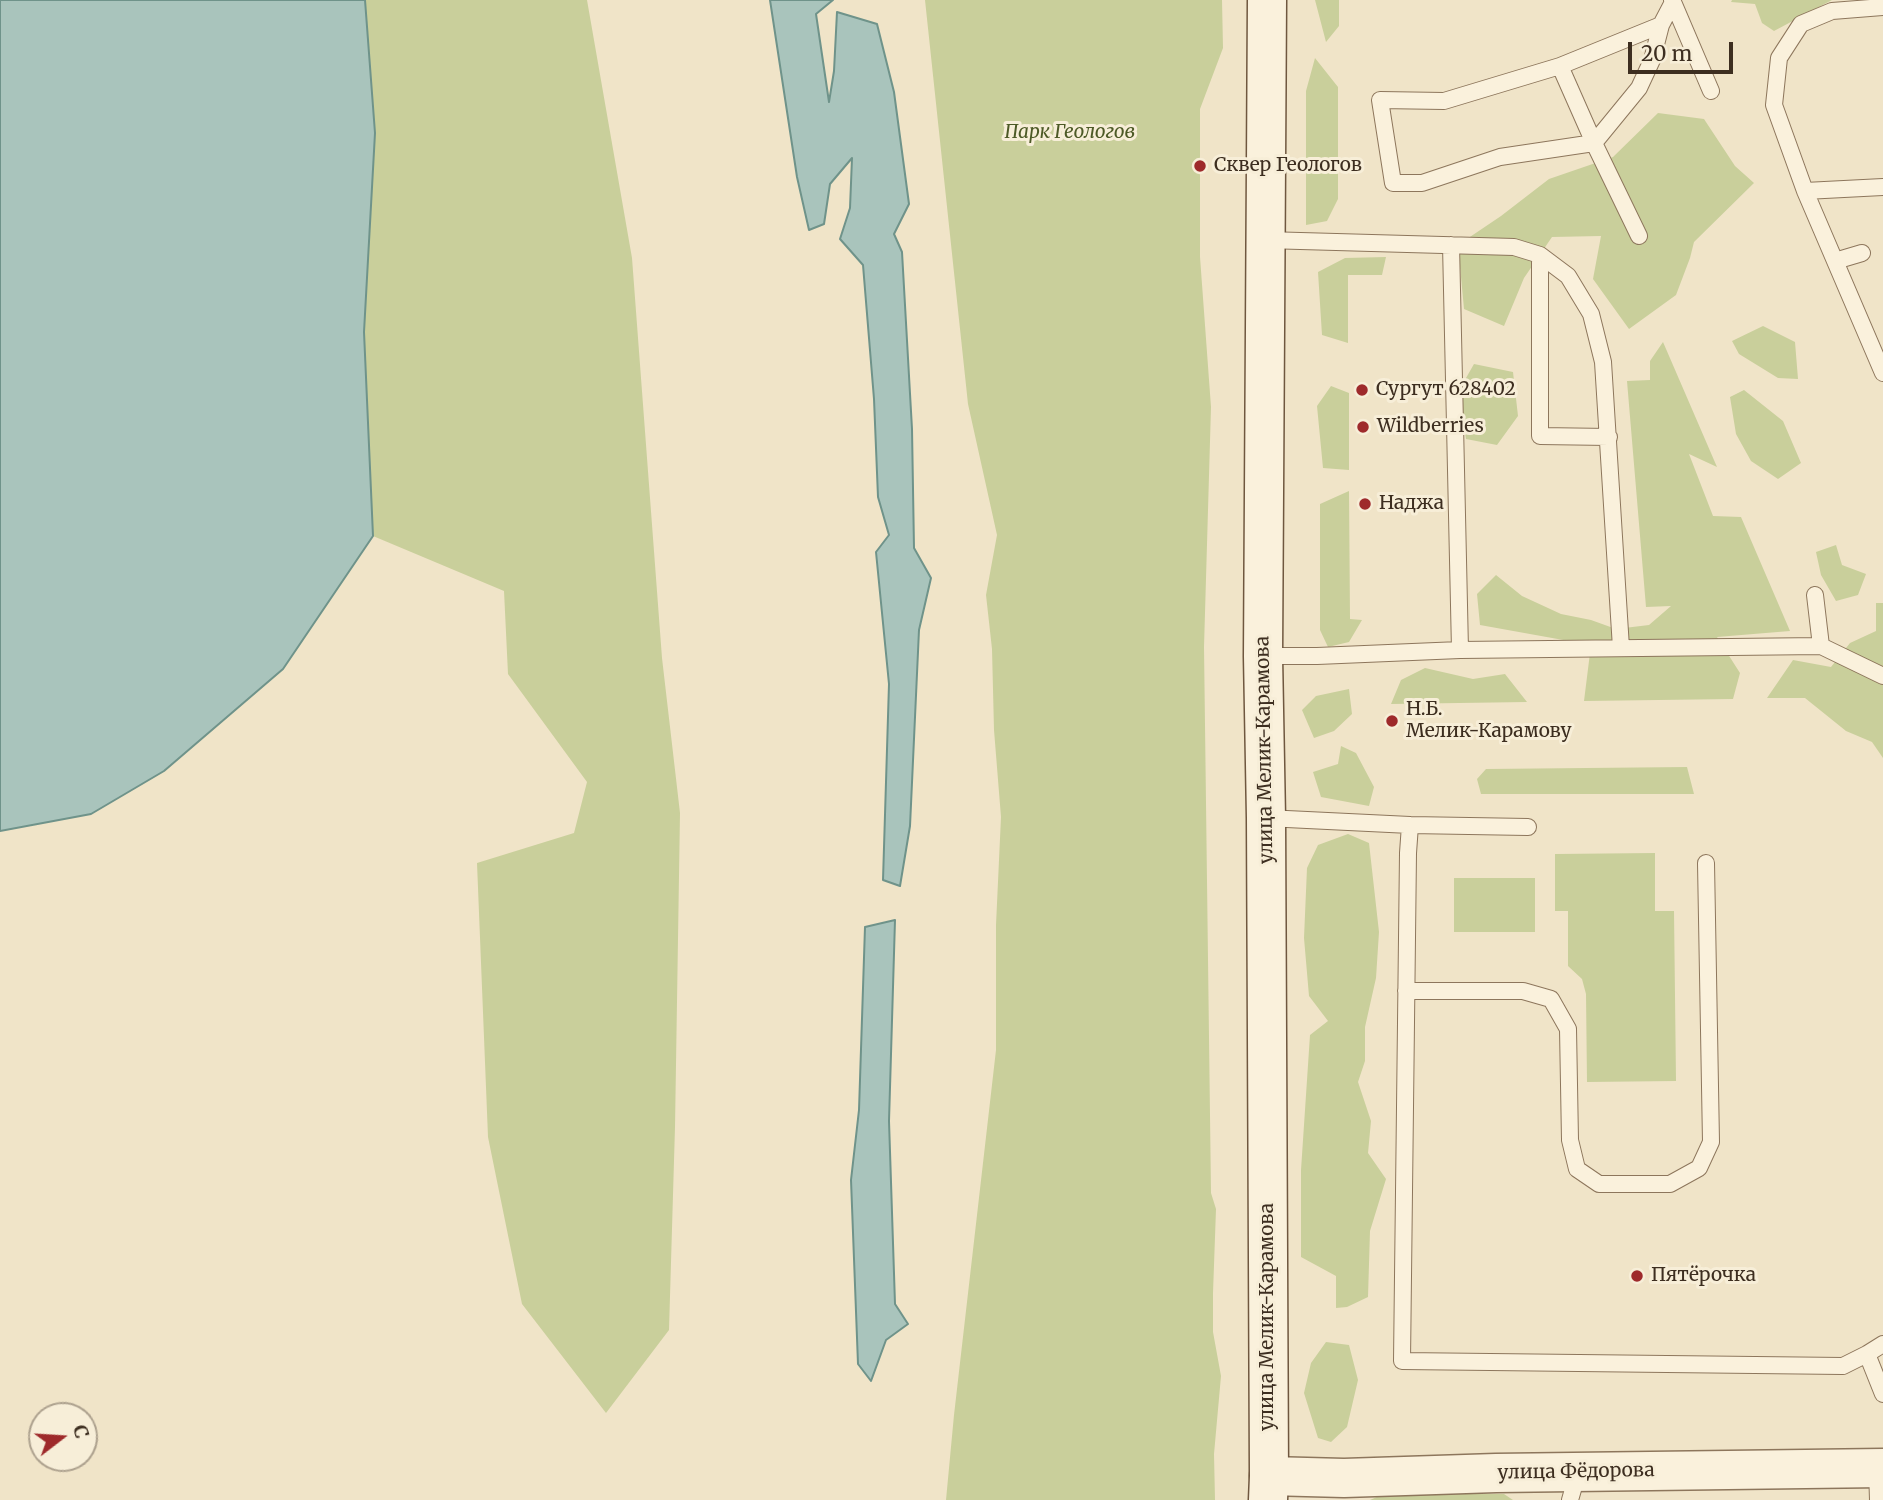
<!DOCTYPE html>
<html>
<head>
<meta charset="utf-8">
<style>
	body { margin:0 }
	#map { position:relative; width:1883px; height:1500px; overflow:hidden; background:#f0e4c8; font-family:Merriweather,serif }
	canvas { display:block }
	.north { position:absolute; left:28px; top:1402px; width:70px; height:70px; box-sizing:border-box; background:#f7eed8; border:2px solid #ada18e; border-radius:50%; rotate:73deg; font-size:19px; font-weight:700; line-height:28px; text-align:center; color:#3d2e20 }
	.north::after { content:''; display:block; margin:auto; width:24px; height:32px; background:#9e2a2b; clip-path:polygon(50% 0,100% 100%,50% 72%,0 100%) }
	.scale { position:absolute; left:1628px; top:42px; width:105px; height:32px; box-sizing:border-box; border:4px solid #3d2e20; border-top:0; padding-left:9px; font-size:21px; line-height:24px; white-space:nowrap; color:#3d2e20; -webkit-text-stroke:5px #f7eed8; paint-order:stroke }
</style>
</head>
<body>
<div id="map">
<canvas width="1883" height="1500"></canvas>
<div class="north">С</div>
<div class="scale">20 m</div>
</div>
<script>
const ctx = document.querySelector('canvas').getContext('2d');
ctx.lineJoin = 'round';
function paint(path, color) { ctx.fillStyle = color; ctx.fill(path, 'evenodd'); }
const poly = rows => new Path2D(rows.map(r => 'M' + r).join(''));
function strokePath(path, color, width, dash) { ctx.strokeStyle = color; ctx.lineWidth = width; ctx.lineCap = dash ? 'butt' : 'round'; ctx.setLineDash(dash || []); ctx.stroke(path); }
function write(font, color, halo, rows, align = 'center') {
  ctx.font = font + ' Merriweather,serif'; ctx.lineWidth = 6; ctx.setLineDash([]); ctx.textBaseline = 'middle'; ctx.strokeStyle = halo; ctx.fillStyle = color; for (const [text, x, y, turn = 0] of rows) {
    ctx.save(); ctx.translate(x, y); ctx.rotate((+turn || 0) * Math.PI / 180); ctx.textAlign = isNaN(turn) ? turn : align; if (halo) ctx.strokeText(text, 0, 0); ctx.fillText(text, 0, 0); ctx.restore();
  }
}
const green = poly([
	[365,0,587,0,632,258,662,658,680,813,675,1127,669,1330,606,1413,522,1304,488,1137,477,863,574,833,587,782,508,674,504,591,373,536,364,332,375,133],
	[925,0,1222,0,1223,48,1200,109,1200,257,1211,407,1204,647,1211,1193,1216,1209,1213,1293,1213,1332,1221,1376,1214,1454,1215,1500,946,1500,954,1415,996,1050,996,925,1001,817,994,730,992,649,986,595,997,535,968,404],
	[1315,0,1339,0,1339,26,1326,42],
	[1732,0,1832,0,1774,31,1762,23,1755,4,1731,2],
	[1315,58,1338,87,1338,199,1327,221,1306,225,1306,91],
	[1658,113,1704,119,1735,166,1754,183,1694,242,1690,258,1676,295,1629,329,1593,279,1601,236,1552,237,1524,278,1504,326,1464,309,1458,245,1501,216,1549,179,1613,157],
	[1386,257,1382,275,1348,275,1348,343,1322,335,1318,272,1345,258],
	[1763,326,1795,342,1798,379,1778,378,1739,354,1732,341],
	[1663,342,1717,467,1689,454,1713,516,1741,517,1790,631,1717,637,1740,673,1733,699,1584,701,1591,645,1480,625,1477,594,1496,575,1522,596,1561,614,1591,620,1616,629,1649,625,1671,606,1646,607,1627,381,1650,380,1650,361],
	[1474,364,1513,372,1518,416,1497,445,1466,439,1458,392],
	[1331,386,1349,393,1349,470,1323,468,1317,406],
	[1744,390,1783,421,1801,463,1778,479,1751,461,1736,434,1730,397],
	[1349,491,1350,619,1362,620,1349,642,1328,647,1320,630,1320,504],
	[1836,545,1842,565,1866,574,1858,595,1836,601,1821,575,1816,552],
	[1876,603,1883,603,1883,758,1872,742,1846,731,1805,698,1767,698,1793,660,1831,667,1850,643,1876,631],
	[1425,668,1473,679,1505,674,1527,702,1391,704,1401,680],
	[1349,689,1352,714,1334,731,1314,738,1302,710,1316,696],
	[1341,746,1356,753,1374,787,1369,806,1321,797,1313,772,1338,764],
	[1687,767,1694,794,1481,794,1477,779,1486,769],
	[1348,834,1369,843,1379,932,1376,978,1365,1027,1365,1061,1358,1082,1371,1121,1368,1153,1386,1179,1370,1231,1368,1297,1347,1307,1336,1308,1336,1276,1301,1257,1301,1170,1310,1035,1328,1021,1309,996,1304,938,1307,868,1318,845],
	[1655,853,1655,911,1674,911,1676,1081,1587,1082,1586,994,1582,979,1568,966,1568,911,1555,911,1555,854],
	[1454,878,1535,878,1535,932,1454,932],
	[1326,1342,1349,1345,1358,1380,1347,1427,1331,1442,1318,1438,1304,1393,1311,1363],
	[1386,1493,1504,1494,1513,1500,1370,1500]
]);
const water = poly([
	[0,0,365,0,375,133,364,332,373,536,283,669,164,771,91,814,0,831,0,0],
	[770,0,833,0,816,14,829,102,834,71,837,12,877,24,894,92,909,204,894,234,902,252,912,429,914,548,931,578,919,630,910,826,900,886,883,880,889,684,876,552,889,535,878,497,874,399,863,265,840,239,850,208,852,158,830,184,824,224,809,230,797,177,770,0],
	[895,920,889,1121,895,1304,908,1324,886,1340,871,1381,858,1364,851,1180,859,1110,865,927,895,920]
]);
const service = poly([
	[1673,2,1711,91],
	[1883,7,1832,11,1801,24,1779,58,1774,105,1805,191,1883,373],
	[1661,25,1560,66,1444,101,1380,100,1393,183,1422,183,1500,157,1594,143,1639,88,1652,60,1661,25,1673,2,1672,0],
	[1560,66,1594,143,1639,236],
	[1805,191,1883,187],
	[1265,240,1514,247,1540,255,1568,276,1591,314,1603,362,1621,648],
	[1451,245,1460,650],
	[1540,255,1540,436,1609,437],
	[1835,261,1862,253],
	[1815,595,1821,646],
	[1263,656,1317,656,1460,650,1821,646,1883,676],
	[1266,818,1410,825,1528,827],
	[1410,825,1408,853,1402,1361,1843,1366,1867,1354,1883,1344],
	[1406,991,1523,991,1551,999,1568,1029,1570,1140,1577,1169,1599,1184,1670,1184,1699,1168,1711,1142,1706,863],
	[1867,1354,1883,1394],
	[1877,1468,1878,1500],
	[1570,1500,1578,1472]
]);
const tertiary = poly([
	[1269,1476,1344,1478,1496,1473,1883,1468]
]);
const secondary = poly([
	[1267,0,1263,656,1266,818,1269,1476,1268,1500]
]);
const markers = [
	[1200,166,7,"#9e2a2b"],
	[1362,390,7,"#9e2a2b"],
	[1363,427,7,"#9e2a2b"],
	[1365,504,7,"#9e2a2b"],
	[1392,721,7,"#9e2a2b"],
	[1637,1276,7,"#9e2a2b"]
];
const parkNames = [
	["Парк Геологов",1070,133]
];
const poiNames = [
	["Сквер Геологов",1214,166],
	["Сургут 628402",1376,390],
	["Wildberries",1377,427],
	["Наджа",1379,504],
	["Н.Б.",1406,710],
	["Мелик-Карамову",1406,732],
	["Пятёрочка",1651,1276]
];
const streetNames = [
	["улица Мелик-Карамова",1265,750,-91],
	["улица Мелик-Карамова",1268,1317,-90],
	["улица Фёдорова",1576,1472,-1]
];
paint(green, '#c9cf9b');
paint(water, '#a9c4bc');
strokePath(water, '#6f938a', 2);
strokePath(service, '#8d765c', 18);
strokePath(tertiary, '#8d765c', 41);
strokePath(secondary, '#6f573f', 41);
strokePath(service, '#faf1dc', 16);
strokePath(tertiary, '#faf1dc', 38);
strokePath(secondary, '#faf1dc', 38);
for (const [x, y, r, color] of markers) { const dot = new Path2D(); dot.arc(x, y, r, 0, 2 * Math.PI); ctx.fillStyle = color; ctx.fill(dot); strokePath(dot, '#f7eed8', 2.5); }
write('italic 19px', '#4d5a26', '#f7eed8', parkNames);
write('19px', '#3d2e20', '#f7eed8', poiNames, 'left');
write('19px', '#3d2e20', '#f7eed8', streetNames);
</script>
</body>
</html>
